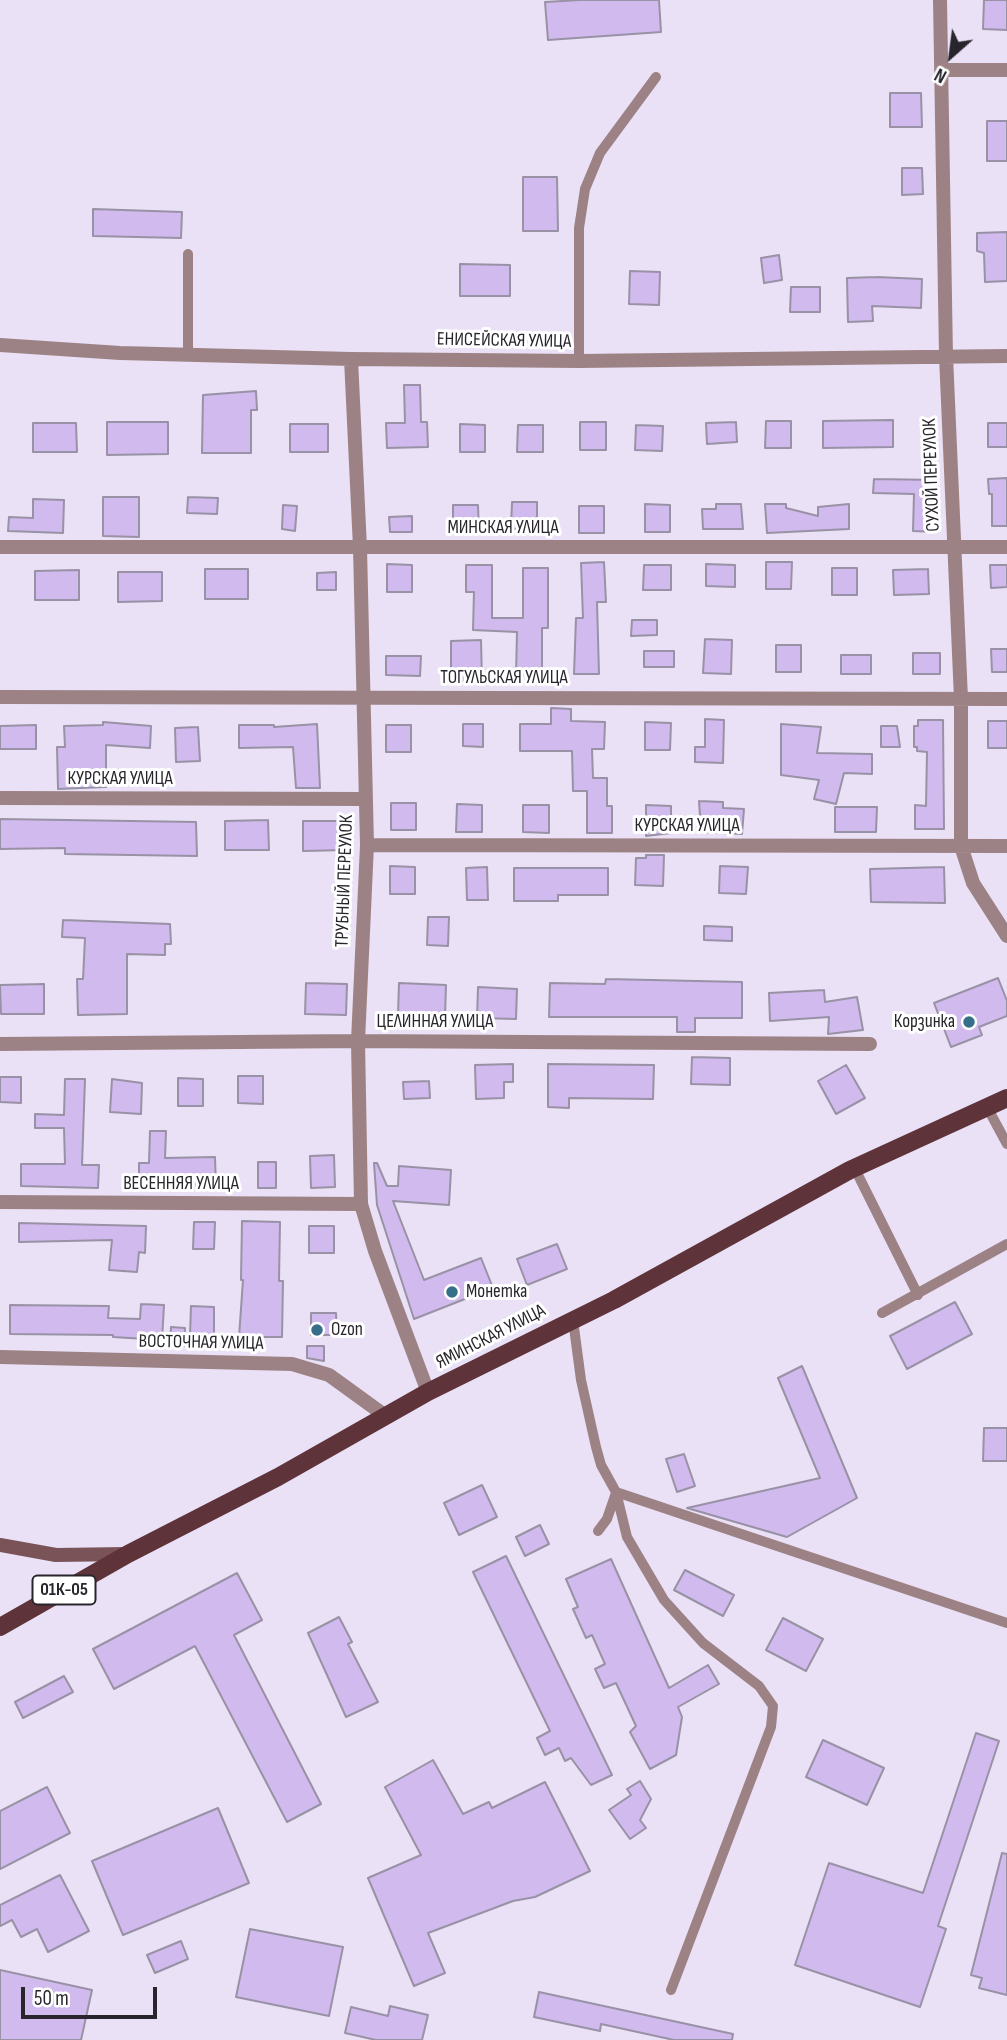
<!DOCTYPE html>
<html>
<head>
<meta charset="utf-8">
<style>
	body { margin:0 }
	#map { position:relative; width:1007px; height:2040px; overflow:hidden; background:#eae1f6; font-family:"Sofia Sans Condensed",sans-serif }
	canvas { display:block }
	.north { position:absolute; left:916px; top:21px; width:70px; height:70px; -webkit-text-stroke:5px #fff; paint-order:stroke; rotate:208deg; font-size:19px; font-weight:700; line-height:28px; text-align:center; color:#28252c }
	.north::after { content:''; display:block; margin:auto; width:24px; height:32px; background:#28252c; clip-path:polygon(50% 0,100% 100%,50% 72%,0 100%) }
	.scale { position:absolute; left:21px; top:1987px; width:136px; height:32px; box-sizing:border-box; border:4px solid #28252c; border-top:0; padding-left:9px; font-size:21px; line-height:24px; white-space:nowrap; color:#28252c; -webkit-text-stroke:5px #fff; paint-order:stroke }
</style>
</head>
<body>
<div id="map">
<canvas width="1007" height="2040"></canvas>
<div class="north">N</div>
<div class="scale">50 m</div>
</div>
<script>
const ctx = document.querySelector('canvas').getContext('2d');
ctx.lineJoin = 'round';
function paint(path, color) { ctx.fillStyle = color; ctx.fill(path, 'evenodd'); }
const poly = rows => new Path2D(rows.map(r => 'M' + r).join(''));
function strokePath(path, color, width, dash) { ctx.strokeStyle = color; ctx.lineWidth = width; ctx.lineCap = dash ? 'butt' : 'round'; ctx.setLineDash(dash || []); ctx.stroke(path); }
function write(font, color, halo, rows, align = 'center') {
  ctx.font = font + ' "Sofia Sans Condensed",sans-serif'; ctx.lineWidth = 6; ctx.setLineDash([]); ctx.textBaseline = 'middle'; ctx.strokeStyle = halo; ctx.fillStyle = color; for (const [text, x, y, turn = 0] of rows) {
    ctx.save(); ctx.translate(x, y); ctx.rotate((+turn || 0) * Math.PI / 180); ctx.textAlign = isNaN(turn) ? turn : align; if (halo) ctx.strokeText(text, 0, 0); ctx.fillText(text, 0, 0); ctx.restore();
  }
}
const building = poly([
	[580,0,659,0,661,32,548,40,545,2,580,0],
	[984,0,1007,0,1007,30,983,29,984,0],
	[890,93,921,93,922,127,890,127,890,93],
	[987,121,1007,121,1007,161,987,161,987,121],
	[902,168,922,168,923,194,902,195,902,168],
	[523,177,557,177,558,231,523,231,523,177],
	[93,209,182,212,181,238,93,236,93,209],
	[1007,232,1007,281,985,282,984,253,977,251,977,233,1007,232],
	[779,255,782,280,764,283,761,258,779,255],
	[460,264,510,265,510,296,460,296,460,264],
	[630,271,660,272,659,305,629,304,630,271],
	[877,277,922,279,921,308,872,306,873,321,848,322,847,278,877,277],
	[791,287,820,287,820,312,790,312,791,287],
	[404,385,420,385,421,422,427,422,428,447,387,448,386,423,405,423,404,385],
	[256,391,257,410,251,410,251,453,202,453,203,395,256,391],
	[893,420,893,447,823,448,823,421,893,420],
	[766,421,791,421,791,448,765,448,766,421],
	[107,422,168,422,168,454,107,455,107,422],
	[580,422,606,422,606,450,580,450,580,422],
	[736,422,737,442,707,444,706,423,736,422],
	[33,423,76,423,77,452,33,452,33,423],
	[988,423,1007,423,1007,447,988,447,988,423],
	[290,424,328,424,328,452,290,452,290,424],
	[460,424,485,425,485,452,460,452,460,424],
	[518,425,543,425,543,452,517,452,518,425],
	[636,425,663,426,662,451,635,450,636,425],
	[1007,478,1007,526,992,526,992,494,989,494,988,479,1007,478],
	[874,479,938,480,938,532,913,531,914,494,873,493,874,479],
	[103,497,139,497,139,537,103,536,103,497],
	[188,497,218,498,217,514,187,513,188,497],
	[33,499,64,500,63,533,8,531,9,517,33,518,33,499],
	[512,502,537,502,537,529,511,529,512,502],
	[645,504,670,505,670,532,645,532,645,504],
	[716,504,741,504,743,529,703,529,702,509,716,509,716,504],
	[765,504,786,504,786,508,818,516,818,507,849,504,849,529,767,533,765,504],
	[283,505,297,506,295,531,282,529,283,505],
	[453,505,478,505,479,532,453,532,453,505],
	[579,506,604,506,604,533,579,533,579,506],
	[412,516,412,532,390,532,389,517,412,516],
	[604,562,606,602,597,602,599,674,574,674,576,618,583,618,581,563,604,562],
	[766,562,792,562,791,589,766,589,766,562],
	[387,564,412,565,412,592,387,592,387,564],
	[706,564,735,565,735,587,706,586,706,564],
	[466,565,492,565,492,618,523,618,523,568,548,568,548,628,542,628,542,675,516,675,517,632,473,630,474,592,466,592,466,565],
	[644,565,671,565,671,590,643,590,644,565],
	[990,565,1007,565,1007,587,991,588,990,565],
	[832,568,857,568,857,595,832,595,832,568],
	[205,569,248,569,248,599,205,599,205,569],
	[928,569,929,594,894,595,893,570,928,569],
	[79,570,79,600,35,600,35,571,79,570],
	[118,572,162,572,162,601,118,602,118,572],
	[336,572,336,590,317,590,317,573,336,572],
	[632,620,657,620,657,635,631,636,632,620],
	[705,639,732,640,731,674,703,673,705,639],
	[481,640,482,681,451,681,451,641,481,640],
	[776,645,801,645,801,672,776,672,776,645],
	[991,649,1007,649,1007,672,992,672,991,649],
	[644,651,674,651,674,667,644,667,644,651],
	[913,653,940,653,940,674,913,674,913,653],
	[841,655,871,655,871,674,841,674,841,655],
	[386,656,421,656,420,676,386,675,386,656],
	[551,708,571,709,571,721,605,722,604,749,592,749,593,778,607,778,607,806,612,806,612,833,587,833,587,791,573,791,572,751,520,751,520,724,551,724,551,708],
	[705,719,724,720,723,763,695,762,695,747,705,747,705,719],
	[918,720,943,720,944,829,915,829,915,805,926,806,927,752,917,751,917,747,914,747,914,726,918,726,918,720],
	[988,721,1007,721,1007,748,988,748,988,721],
	[103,722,151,726,150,748,106,745,106,787,58,789,57,747,65,747,64,726,103,725,103,722],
	[645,722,671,723,670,750,645,750,645,722],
	[317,724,320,788,296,788,293,747,239,748,239,725,274,725,274,727,317,724],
	[463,724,483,724,483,747,463,746,463,724],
	[781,724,821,727,817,753,872,754,872,774,844,773,836,804,814,799,819,780,781,775,781,724],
	[36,725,36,749,0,749,0,726,36,725],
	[386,725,411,725,411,752,386,752,386,725],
	[881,726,897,726,900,747,881,747,881,726],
	[198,727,200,761,176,762,175,728,198,727],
	[699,801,723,802,723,808,744,809,742,834,701,832,699,801],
	[391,803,416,803,416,830,391,830,391,803],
	[457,804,482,805,482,832,456,832,457,804],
	[523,805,549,805,549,833,523,832,523,805],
	[646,805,671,806,671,833,646,836,646,805],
	[835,807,877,807,876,832,835,832,835,807],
	[0,819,196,822,197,856,65,854,65,848,0,849,0,819],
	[268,820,269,850,225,850,225,821,268,820],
	[303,821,346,821,347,850,303,851,303,821],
	[646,855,664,855,663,886,635,885,636,858,646,858,646,855],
	[390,866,415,867,415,894,390,894,390,866],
	[720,866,748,867,746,894,719,893,720,866],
	[487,867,488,900,467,900,466,868,487,867],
	[944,867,945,903,871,902,870,869,944,867],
	[514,868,608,868,608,895,558,895,558,901,514,901,514,868],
	[428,917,449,917,448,946,427,945,428,917],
	[63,920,170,924,171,944,165,944,165,955,127,954,127,1014,78,1015,77,979,83,979,85,938,62,937,63,920],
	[704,926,732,927,732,941,704,940,704,926],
	[998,978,1007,1001,1007,1016,979,1027,982,1035,951,1047,934,1003,998,978],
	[606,979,742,982,742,1018,695,1018,695,1032,677,1032,677,1017,549,1017,550,983,605,984,606,979],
	[306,983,347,984,346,1015,305,1014,306,983],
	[399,983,446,985,445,1017,398,1015,399,983],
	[44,984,44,1014,1,1014,0,985,44,984],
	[478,987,517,989,516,1019,477,1018,478,987],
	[824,990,825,1002,857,997,863,1030,828,1034,829,1017,770,1021,769,993,824,990],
	[692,1057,730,1058,730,1085,691,1084,692,1057],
	[513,1064,513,1082,504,1082,504,1098,476,1099,475,1065,513,1064],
	[548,1064,654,1065,653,1099,569,1098,569,1108,548,1107,548,1064],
	[846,1065,865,1098,836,1114,818,1081,846,1065],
	[238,1076,263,1076,263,1104,238,1103,238,1076],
	[0,1077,21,1077,21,1103,0,1102,0,1077],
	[178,1078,203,1079,203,1106,178,1106,178,1078],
	[65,1079,85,1079,82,1165,99,1165,98,1188,21,1186,21,1164,65,1164,64,1128,35,1128,35,1114,64,1115,65,1079],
	[112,1079,142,1083,141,1114,110,1112,112,1079],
	[429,1081,430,1098,404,1099,403,1082,429,1081],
	[150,1131,166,1131,165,1158,215,1157,216,1188,139,1190,139,1163,149,1163,150,1131],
	[334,1155,335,1187,311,1188,310,1156,334,1155],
	[258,1162,276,1162,276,1188,258,1188,258,1162],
	[374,1163,377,1163,387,1186,398,1186,399,1166,451,1170,449,1205,393,1201,424,1280,481,1258,493,1288,414,1319,377,1205,374,1163],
	[242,1221,280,1222,279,1281,283,1281,282,1337,239,1337,243,1280,241,1280,242,1221],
	[194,1222,215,1222,214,1249,193,1249,194,1222],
	[19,1223,146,1226,145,1253,139,1252,137,1272,109,1270,112,1240,19,1242,19,1223],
	[309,1226,334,1226,334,1253,309,1253,309,1226],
	[557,1244,567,1269,527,1285,517,1259,557,1244],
	[955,1302,972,1334,907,1369,890,1336,955,1302],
	[141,1304,164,1305,162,1340,113,1337,113,1335,10,1334,10,1305,109,1306,108,1318,140,1319,141,1304],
	[191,1306,214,1307,214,1336,190,1336,191,1306],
	[311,1313,336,1313,337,1335,311,1335,311,1313],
	[171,1327,185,1328,184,1346,170,1345,171,1327],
	[307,1346,324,1346,324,1361,307,1358,307,1346],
	[802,1366,857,1498,787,1537,687,1508,820,1478,778,1378,802,1366],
	[984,1428,1007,1428,1007,1461,983,1461,984,1428],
	[684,1454,695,1486,677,1492,666,1459,684,1454],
	[482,1485,497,1517,459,1535,444,1503,482,1485],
	[540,1525,549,1544,525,1556,516,1537,540,1525],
	[506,1556,612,1775,591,1785,571,1758,565,1761,559,1748,545,1755,537,1738,550,1731,473,1572,506,1556],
	[611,1559,669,1688,708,1665,719,1684,678,1707,682,1717,676,1755,650,1769,630,1732,636,1726,616,1683,604,1688,595,1669,605,1664,592,1635,586,1638,573,1609,578,1607,566,1579,611,1559],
	[685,1570,734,1595,723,1616,674,1590,685,1570],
	[237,1573,262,1620,234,1635,321,1804,287,1822,195,1646,114,1689,93,1649,237,1573],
	[339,1617,352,1642,348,1644,378,1702,346,1717,308,1633,339,1617],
	[783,1618,823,1639,806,1671,766,1650,783,1618],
	[64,1676,73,1692,23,1718,15,1702,64,1676],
	[976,1733,999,1741,938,1926,946,1929,920,2007,795,1965,829,1863,923,1893,976,1733],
	[823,1740,884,1768,867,1805,806,1777,823,1740],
	[433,1760,463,1814,489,1802,492,1808,545,1782,590,1871,535,1897,513,1901,428,1933,445,1973,414,1986,368,1878,421,1855,385,1787,433,1760],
	[640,1781,651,1799,640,1820,646,1828,630,1839,609,1810,631,1795,627,1789,640,1781],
	[47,1787,70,1833,0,1869,0,1811,47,1787],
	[218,1808,249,1883,123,1935,92,1861,218,1808],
	[1002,1853,1007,1854,1007,1995,979,1988,982,1978,971,1975,1002,1853],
	[60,1875,89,1931,48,1952,37,1929,21,1937,12,1920,0,1926,0,1905,60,1875],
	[250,1929,343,1947,329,2016,236,1997,250,1929],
	[181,1941,188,1959,155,1973,147,1955,181,1941],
	[0,1970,92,1990,81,2040,0,2040,0,1970],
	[539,1992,733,2034,732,2040,674,2040,601,2024,600,2031,534,2017,539,1992],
	[390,2006,428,2015,422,2040,376,2040,345,2033,351,2007,388,2016,390,2006]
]);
const service = poly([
	[188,254,188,355],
	[579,361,579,228,585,189,600,153,656,77],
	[987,1107,1007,1144],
	[854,1167,918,1295],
	[882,1313,1007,1244],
	[573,1320,581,1380,596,1447,601,1465,616,1492,1007,1623],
	[616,1492,627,1537,664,1600,703,1643,759,1686,773,1706,771,1727,671,1990],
	[598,1531,607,1519,616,1493]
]);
const minor = poly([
	[940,0,946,356,961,699,961,846,973,883,1007,936],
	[941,70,1007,70],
	[0,345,120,353,351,359,579,361,1007,356],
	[351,359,360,548,367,845,358,1041,361,1204,375,1251,428,1392],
	[0,547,1007,547],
	[0,697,1007,699],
	[0,798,366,799],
	[367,845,1007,846],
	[0,1044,358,1041,870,1044],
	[0,1202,361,1204],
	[0,1357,292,1364,329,1375,387,1417]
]);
const secondary = poly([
	[0,1545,56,1555,127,1554]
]);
const primary = poly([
	[0,1627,128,1554,278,1477,428,1392,614,1300,850,1170,1007,1098]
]);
const markers = [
	[969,1022,7,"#366f89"],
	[452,1292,7,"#366f89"],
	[317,1330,7,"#366f89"]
];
const shields = [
	[64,1590,63]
];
const shieldNames = [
	["01К-05",64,1590]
];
const streetNames = [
	["ЕНИСЕЙСКАЯ УЛИЦА",504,341,1],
	["СУХОЙ ПЕРЕУЛОК",932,475,-92],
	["МИНСКАЯ УЛИЦА",503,528],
	["ТОГУЛЬСКАЯ УЛИЦА",504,678],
	["КУРСКАЯ УЛИЦА",120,779],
	["КУРСКАЯ УЛИЦА",687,826],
	["ТРУБНЫЙ ПЕРЕУЛОК",345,881,-88],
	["ЦЕЛИННАЯ УЛИЦА",435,1022],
	["ВЕСЕННЯЯ УЛИЦА",181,1184],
	["ЯМИНСКАЯ УЛИЦА",491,1337,-27],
	["ВОСТОЧНАЯ УЛИЦА",201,1343,1]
];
const poiNames = [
	["Корзинка",955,1022,"right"],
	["Монетка",466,1292],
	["Ozon",331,1330]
];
paint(building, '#d1bbee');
strokePath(building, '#9991a5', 2);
strokePath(service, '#9d8285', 10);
strokePath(minor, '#9d8285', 14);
strokePath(secondary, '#795358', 14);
strokePath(primary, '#5e3339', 18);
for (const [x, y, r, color] of markers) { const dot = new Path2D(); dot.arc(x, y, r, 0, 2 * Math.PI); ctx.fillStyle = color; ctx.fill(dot); strokePath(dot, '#fff', 2.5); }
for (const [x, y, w] of shields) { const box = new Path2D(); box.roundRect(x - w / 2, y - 14.5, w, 29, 5); ctx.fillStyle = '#fff'; ctx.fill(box); strokePath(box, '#28252c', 2); }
write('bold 18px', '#28252c', null, shieldNames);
write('19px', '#28252c', '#fff', streetNames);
write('19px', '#28252c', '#fff', poiNames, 'left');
</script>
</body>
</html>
